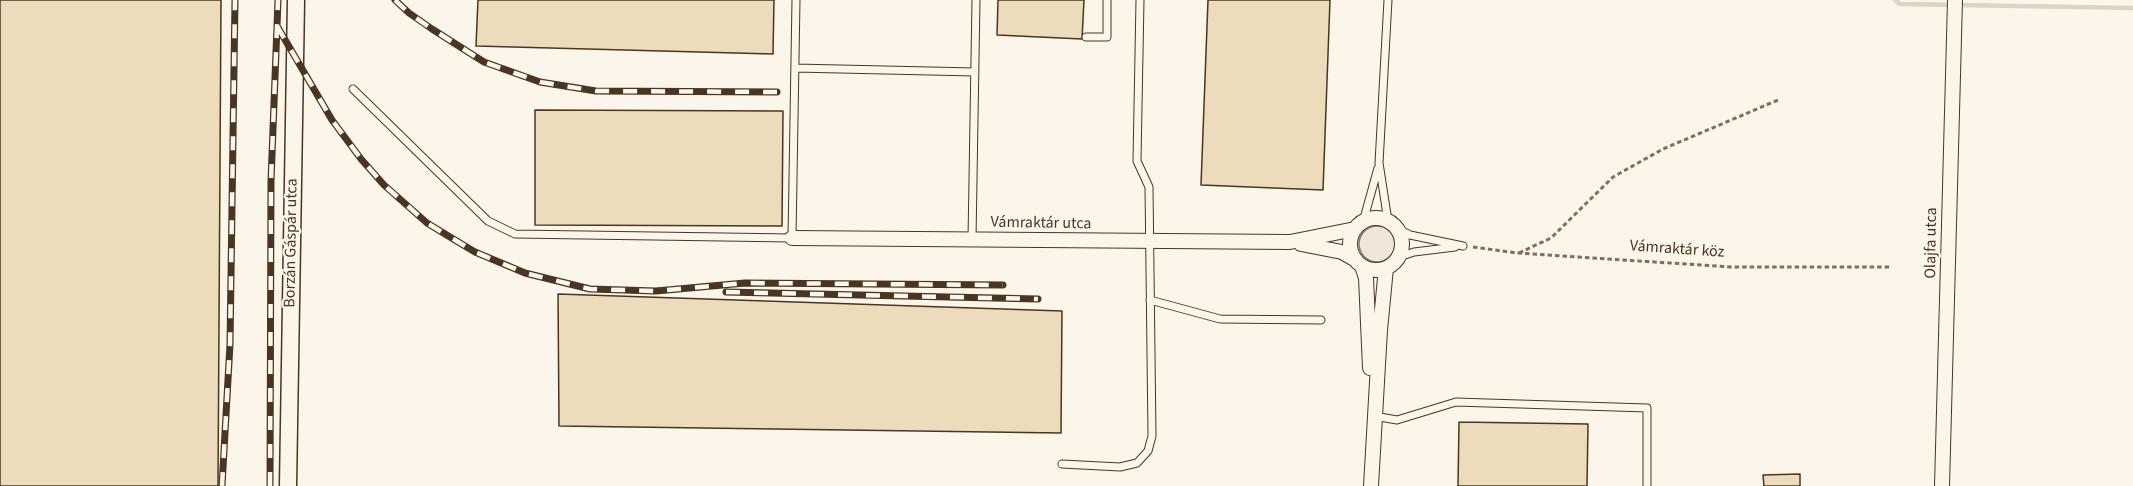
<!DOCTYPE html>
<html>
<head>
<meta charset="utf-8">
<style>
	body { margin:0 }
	canvas { display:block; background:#fbf6e9 }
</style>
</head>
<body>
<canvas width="2133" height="486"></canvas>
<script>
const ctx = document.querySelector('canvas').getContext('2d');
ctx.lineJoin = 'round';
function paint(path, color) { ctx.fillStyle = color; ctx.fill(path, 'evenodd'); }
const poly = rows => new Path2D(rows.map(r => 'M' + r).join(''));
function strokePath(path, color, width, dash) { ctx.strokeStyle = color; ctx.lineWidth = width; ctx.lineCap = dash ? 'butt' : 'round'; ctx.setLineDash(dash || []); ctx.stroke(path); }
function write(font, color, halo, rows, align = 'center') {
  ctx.font = font + ' "Source Sans 3",sans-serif'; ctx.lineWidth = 4.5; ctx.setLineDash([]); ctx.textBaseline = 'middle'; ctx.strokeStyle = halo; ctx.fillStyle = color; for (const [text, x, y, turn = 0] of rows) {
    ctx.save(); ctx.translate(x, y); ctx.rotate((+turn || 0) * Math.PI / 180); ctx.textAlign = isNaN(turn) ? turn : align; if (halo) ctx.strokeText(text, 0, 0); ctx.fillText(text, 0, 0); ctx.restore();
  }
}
const green = poly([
	'1359 244a18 18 0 1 1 36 0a18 18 0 1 1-36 0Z'
]);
const stream = poly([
	[1895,0,1900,4,2133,8]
]);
const building = poly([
	[0,0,221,0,218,486,0,486,0,0],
	[478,0,774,0,773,54,476,46,478,0],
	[998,0,1084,0,1082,39,997,35,998,0],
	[1208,0,1330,0,1323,190,1201,185,1208,0],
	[535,110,783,111,782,226,535,225,535,110],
	[558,294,1062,311,1061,433,559,426,558,294],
	[1459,422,1588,424,1587,486,1458,486,1459,422],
	[1800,474,1800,486,1764,486,1763,475,1800,474]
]);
const path = poly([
	[1473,247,1517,253,1731,267,1890,267],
	[1519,253,1551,238,1613,177,1663,149,1778,100]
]);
const service = poly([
	[1086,37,1107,37,1107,0],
	[795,68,975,72],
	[353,89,488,221,515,234,792,238,796,0],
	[1388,221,1379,163,1388,0],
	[1363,222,1378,168],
	[1398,229,1410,235,1463,246],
	[972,239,976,0],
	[1399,257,1414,252,1455,247],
	[1150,300,1220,319,1321,320],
	[1374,416,1397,420,1456,402,1647,408,1647,486],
	[1062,464,1120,467,1137,463,1148,451,1152,436,1149,187,1137,161,1140,0]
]);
const minor = poly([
	'1350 244a26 26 0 1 1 52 0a26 26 0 1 1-52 0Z',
	[792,238,1290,242,1355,229],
	[1301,244,1342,252,1356,260],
	[1362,266,1366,278,1370,368],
	[1371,486,1380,330,1386,268],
	[1942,486,1955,0]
]);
const tertiary = poly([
	[288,486,296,0]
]);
const rail = poly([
	[395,0,409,13,432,29,484,62,540,82,596,91,777,92],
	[277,26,332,120,361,159,384,185,427,223,450,237,475,252,525,273,590,289,656,291,745,283,1003,285],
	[726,292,1038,299],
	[222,486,230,344,235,0],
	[270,486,271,181,278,0]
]);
const streetNames = [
	["Vámraktár utca",1041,224,1],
	["Borzán Gáspár utca",292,243,-89],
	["Olajfa utca",1932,243,-89],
	["Vámraktár köz",1677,250,4]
];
paint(green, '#ede6d9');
strokePath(green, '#887966', 1.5);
strokePath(stream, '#dcd4c6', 4.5);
paint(building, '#ecdcbc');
strokePath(building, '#4a3520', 1.5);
strokePath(service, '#4a3520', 9);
strokePath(minor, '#4a3520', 16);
strokePath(tertiary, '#4a3520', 19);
strokePath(path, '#7f6f5c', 3, [4.5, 3]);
strokePath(service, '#fbf6e9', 7);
strokePath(minor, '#fbf6e9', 14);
strokePath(tertiary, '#fbf6e9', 16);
strokePath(rail, '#4a3520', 7);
strokePath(rail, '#fbf6e9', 4.5, [14]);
write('16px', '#4a3520', '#fbf6e9', streetNames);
</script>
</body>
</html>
